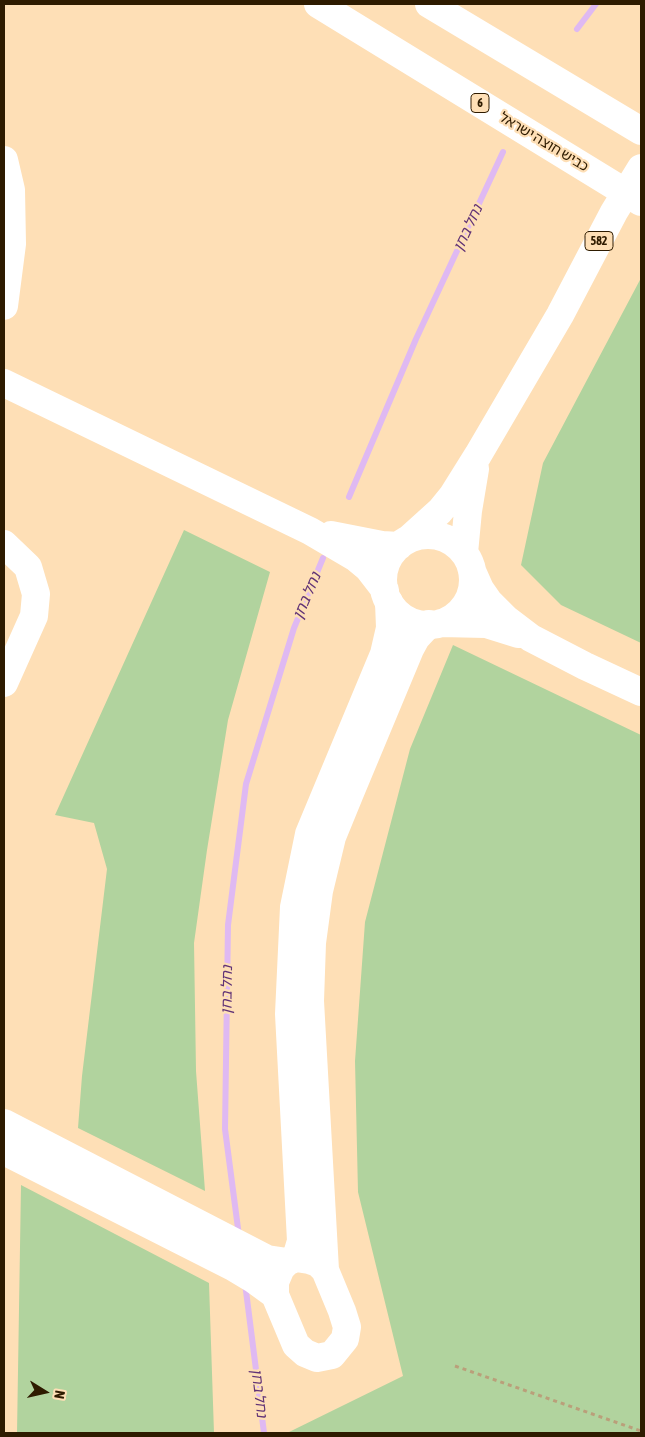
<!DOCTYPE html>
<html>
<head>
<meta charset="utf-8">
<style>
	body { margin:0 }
	#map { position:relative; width:645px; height:1437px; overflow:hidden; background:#fedfb6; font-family:"Asap Condensed",sans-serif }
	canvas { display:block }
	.frame { position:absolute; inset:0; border:5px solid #2e1b00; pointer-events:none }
	.north { position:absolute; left:20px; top:1367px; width:50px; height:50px; -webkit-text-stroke:4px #fedfb6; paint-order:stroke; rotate:100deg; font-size:14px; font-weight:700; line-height:20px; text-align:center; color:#2e1b00 }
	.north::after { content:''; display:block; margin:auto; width:18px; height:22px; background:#2e1b00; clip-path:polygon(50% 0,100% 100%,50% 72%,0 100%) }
</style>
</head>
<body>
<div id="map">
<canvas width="645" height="1437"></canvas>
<div class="frame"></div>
<div class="north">N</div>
</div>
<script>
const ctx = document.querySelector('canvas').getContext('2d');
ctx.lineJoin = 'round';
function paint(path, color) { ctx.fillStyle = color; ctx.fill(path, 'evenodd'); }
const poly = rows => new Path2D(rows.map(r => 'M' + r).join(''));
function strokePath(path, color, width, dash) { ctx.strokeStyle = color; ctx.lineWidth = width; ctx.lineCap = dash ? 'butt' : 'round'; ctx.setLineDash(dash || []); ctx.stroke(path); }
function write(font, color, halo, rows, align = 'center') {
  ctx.font = font + ' "Asap Condensed","Noto Sans Hebrew",sans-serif'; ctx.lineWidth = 4.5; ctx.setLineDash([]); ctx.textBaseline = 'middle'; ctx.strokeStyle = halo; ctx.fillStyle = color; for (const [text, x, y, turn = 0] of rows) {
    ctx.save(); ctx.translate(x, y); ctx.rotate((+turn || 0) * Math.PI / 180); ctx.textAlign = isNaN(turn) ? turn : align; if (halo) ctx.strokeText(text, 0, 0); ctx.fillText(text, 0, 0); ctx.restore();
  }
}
const green = poly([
	[641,278,641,643,561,605,521,565,543,463],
	[184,530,270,572,228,720,207,850,194,943,196,1071,205,1191,78,1128,82,1076,107,869,94,823,55,815],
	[453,645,641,735,641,1433,287,1433,403,1376,358,1192,355,1061,365,922,410,749],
	[21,1185,209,1283,214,1433,17,1433]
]);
const stream = poly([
	[577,29,596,4],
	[349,497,416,339,503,152],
	[239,1236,225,1129,228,925,246,784,294,628,323,558],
	[245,1283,264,1433]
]);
const path = poly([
	[455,1366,641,1431]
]);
const minor = poly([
	[4,160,11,190,12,244,4,306],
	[4,544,28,567,36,594,34,616,4,683],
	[4,1123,267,1259,287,1262],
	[4,1151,233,1267,253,1279,275,1295],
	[296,1258,301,1241,289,1014,294,907,309,834,384,654,390,628,389,602],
	[296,1258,309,1260,318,1263,325,1270,342,1311,347,1327,345,1339,332,1355,317,1358,305,1353,296,1345,275,1295,275,1282,281,1268,287,1262,296,1258],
	[325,1270,310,1001,312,943,319,891,332,837,350,793,410,649,416,638,429,624]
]);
const major = poly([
	[4,383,310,531,356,558,368,568,385,590],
	[331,535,382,545,399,546],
	'383 580a45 45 0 1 1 90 0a45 45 0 1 1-90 0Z',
	[409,539,440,511,453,495,478,455,560,315,614,212,641,168],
	[464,553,468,511,475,469],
	[472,571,480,589,489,602,506,619,531,638,585,666,641,692],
	[441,623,486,624,518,634]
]);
const highway = poly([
	[318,4,641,202],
	[429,4,641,131]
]);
const shields = [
	[480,103,18],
	[599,241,28]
];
const shieldNames = [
	["6",480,103],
	["582",599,241]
];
const streetNames = [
	["כביש חוצה ישראל",544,142,31]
];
const waterNames = [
	["נחל בחן",468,228,-65],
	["נחל בחן",307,596,-67],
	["נחל בחן",227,990,-89],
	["נחל בחן",259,1393,83]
];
paint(green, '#b1d39e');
strokePath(stream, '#dfb9f2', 6);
strokePath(path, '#ba9f7a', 3, [4, 4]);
strokePath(minor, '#fff', 28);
strokePath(major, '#fff', 28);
strokePath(highway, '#fff', 28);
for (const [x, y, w] of shields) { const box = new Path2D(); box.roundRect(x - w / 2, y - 9.5, w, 19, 4); ctx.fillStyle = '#fedfb6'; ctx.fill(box); strokePath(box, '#2e1b00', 1); }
write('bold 12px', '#2e1b00', null, shieldNames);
write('14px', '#2e1b00', '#fedfb6', streetNames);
write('italic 15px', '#613376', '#fedfb6', waterNames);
</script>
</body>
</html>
